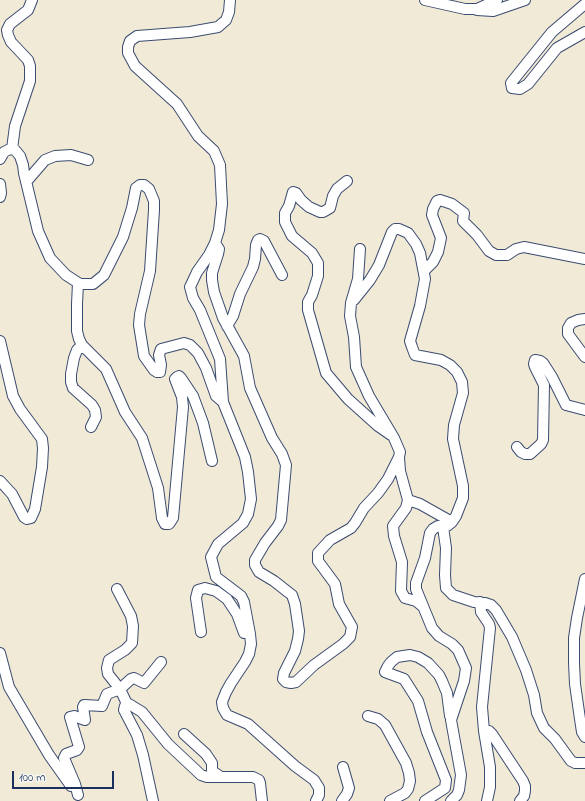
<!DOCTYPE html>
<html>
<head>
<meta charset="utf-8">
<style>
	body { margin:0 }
	#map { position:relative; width:585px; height:801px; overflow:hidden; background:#f0ead6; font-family:"Indie Flower",sans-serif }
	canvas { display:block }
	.scale { position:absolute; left:12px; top:771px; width:102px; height:18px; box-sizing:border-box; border:2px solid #1b2f5e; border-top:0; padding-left:5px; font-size:12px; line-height:14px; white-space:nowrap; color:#1b2f5e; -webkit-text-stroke:3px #f6f6f2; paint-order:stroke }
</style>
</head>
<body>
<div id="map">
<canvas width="585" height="801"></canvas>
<div class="scale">100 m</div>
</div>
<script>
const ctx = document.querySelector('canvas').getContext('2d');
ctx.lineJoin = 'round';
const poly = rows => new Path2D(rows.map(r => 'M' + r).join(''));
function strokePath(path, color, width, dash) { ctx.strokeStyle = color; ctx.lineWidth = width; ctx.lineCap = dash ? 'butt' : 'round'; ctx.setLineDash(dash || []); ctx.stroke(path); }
const minor = poly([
	[230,0,229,12,226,20,218,27,190,32,137,36,130,41,128,47,128,53,135,66,177,104,198,136,214,151,220,165,222,204,219,230,215,243,209,255,197,272,190,287,193,298,200,310,220,359,223,402,245,457,248,472,251,499,248,514,243,523,218,544,211,557,216,577,241,596,244,602,250,634,251,644,249,654,245,662,231,683,226,692,222,702,223,708,227,715,248,724,295,766,314,780,319,788,319,795,316,801],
	[425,0,465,9,477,9,497,0],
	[585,4,552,32,511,83,512,88,520,89,528,84,557,48,585,32],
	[477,10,493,11,525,0],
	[12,149,15,126,30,81,30,66,28,60,11,42,8,35,7,30,10,24,28,10,32,0],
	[0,159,4,152,10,149,15,150,20,156,23,165,24,173,38,231,50,258,66,275,80,284,93,284,104,275,123,237,132,208,136,188,140,185,144,185,149,189,154,201,154,210,150,271,140,314,139,325,144,356,154,370,157,372,160,372,161,365,159,355,161,349,184,343,190,345,198,353,206,368,216,396,223,402],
	[347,181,337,189,333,196,330,208,323,212,320,212,309,207,301,200,296,193,293,192,289,206,285,213,285,222,292,236,312,253,318,263,318,276,312,295,308,302,308,310,326,373,348,399,378,426,391,435],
	[26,182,45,160,55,156,71,155,88,160],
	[0,184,1,193,0,197],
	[215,243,219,249,218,254,212,273,212,280,214,292,223,318,244,356,250,388,272,438,282,454,286,465,281,520,278,526,265,543,255,560,255,565,259,572,274,581,288,592,292,595,295,604,299,631,298,639,295,651,284,673,283,679,286,682,291,683,296,682,314,665,343,644,350,637,352,627,339,604,335,584,318,561,318,553,330,540,351,528,355,523,364,508,378,493,388,479,399,457,400,452,394,438,369,396,356,367,354,337,350,316,351,303,358,279,360,249],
	[424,271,433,262,438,252,441,238,432,215,433,209,437,201,440,200,452,204,464,213,463,221,477,235,489,251,496,255,507,255,516,249,524,247,585,259],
	[78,283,77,304,77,331,79,339,82,345,106,369,125,412,142,438,158,488,162,518,165,524,169,524,173,518,183,407,182,397,175,379,177,377,179,376,181,378,193,396,203,423,212,461],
	[354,300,370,280,379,265,392,232,395,229,399,229,408,233,416,244,420,253,425,279,420,306,410,341,412,347,415,355,441,360,450,365,457,372,462,382,463,393,454,425,453,439,463,486,463,498,456,516,452,522,447,526,438,526,433,529,430,533,425,558,416,583,416,589,432,628,439,636,452,644,458,650,466,668,464,681,451,720,461,775,459,790,457,795,451,801],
	[585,319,578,320,571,323,568,328,568,334,585,357],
	[227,326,233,316,240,294,253,267,255,259,256,245,258,240,260,239,264,241,282,275],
	[0,341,13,396,20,409,42,439,43,448,42,467,35,509,31,518,27,519,24,517,12,494,0,481],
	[82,345,77,350,74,358,71,374,71,382,73,388,92,405,95,410,96,417,91,427],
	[517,447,521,452,525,454,530,454,541,444,543,440,544,385,535,367,534,364,535,360,540,361,543,363,552,377,566,405,585,410],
	[399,457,400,471,408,500,406,508,393,526,394,536,402,562,401,591,405,598,416,601,422,606],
	[408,500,420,504,452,522],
	[443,527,446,548,445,575,446,588,453,595,474,602,485,603,491,605,496,610,512,637,526,670,534,695,537,713,544,728,555,739,571,761,575,763,585,763],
	[585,579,577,618,574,638,574,663,575,684,580,719,582,732,585,737],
	[117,589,131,616,133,626,132,643,125,650,109,660,107,668,108,674,120,689,127,704],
	[480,602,481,612,489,624,490,628,482,707,484,731,490,767,490,787,487,801],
	[201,632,196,598,198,590,205,588,216,591,227,599,237,614,244,633],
	[0,653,9,687,49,755,71,786],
	[368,716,378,719,385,725,406,763,409,773,410,781,408,789,405,793,390,801],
	[484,731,489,731,492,734,523,781,525,786,525,791,524,796,520,801],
	[184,734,206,754,212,763,212,771,221,777],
	[78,795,75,784,64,758,66,754,77,750,79,747,70,717,74,716,85,720,83,707,84,705,102,706,107,694,120,689,131,679,134,678,144,683,161,662],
	[153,801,143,755,137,735,124,710,125,706,129,704,142,712,168,744,201,775,207,777,253,777,259,780,260,783,262,801],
	[342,801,347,794,349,788,343,767],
	[425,801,445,788,446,780,427,732,418,701,404,679,385,672,388,666,391,662,397,657,410,655,418,657,428,663,439,675,442,681,447,693,450,716]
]);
strokePath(minor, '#3b4b70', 12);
strokePath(minor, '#fff', 10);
</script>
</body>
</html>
